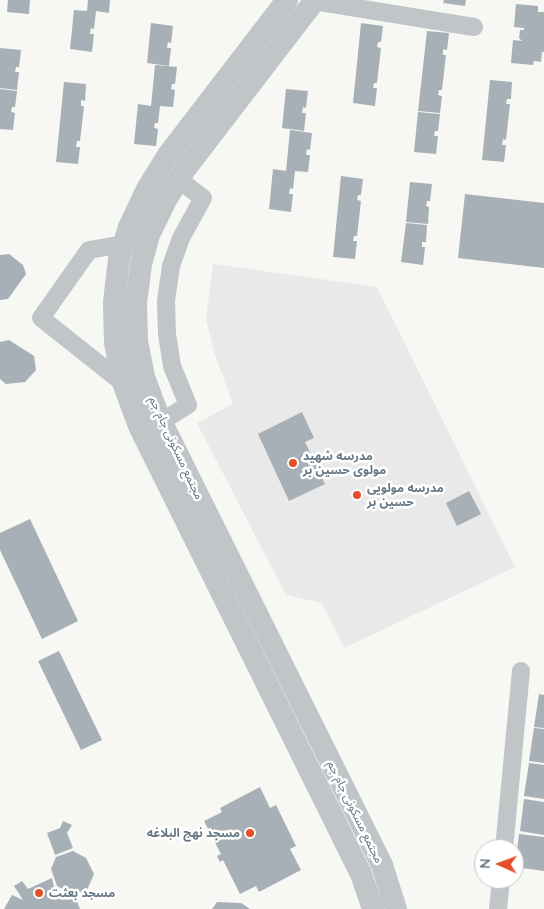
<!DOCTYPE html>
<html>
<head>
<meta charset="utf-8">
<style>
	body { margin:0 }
	#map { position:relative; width:544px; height:909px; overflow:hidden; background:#f7f7f4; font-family:Quicksand,sans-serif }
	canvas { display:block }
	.north { position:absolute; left:474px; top:839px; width:50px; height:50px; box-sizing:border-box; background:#fff; border:1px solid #c2c9ce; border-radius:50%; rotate:272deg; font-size:14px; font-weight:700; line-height:20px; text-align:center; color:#667885 }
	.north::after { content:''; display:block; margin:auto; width:18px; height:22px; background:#e34f28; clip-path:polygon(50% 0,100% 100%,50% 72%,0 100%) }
</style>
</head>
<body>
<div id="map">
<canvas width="544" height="909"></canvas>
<div class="north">N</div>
</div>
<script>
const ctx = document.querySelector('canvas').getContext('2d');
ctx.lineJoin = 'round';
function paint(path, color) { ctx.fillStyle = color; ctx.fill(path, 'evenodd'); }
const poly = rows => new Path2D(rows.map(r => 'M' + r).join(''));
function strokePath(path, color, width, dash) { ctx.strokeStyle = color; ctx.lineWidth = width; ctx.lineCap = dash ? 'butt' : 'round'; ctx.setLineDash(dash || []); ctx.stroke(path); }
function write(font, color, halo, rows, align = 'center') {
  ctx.font = font + ' Quicksand,"Noto Sans Arabic",sans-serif'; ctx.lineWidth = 5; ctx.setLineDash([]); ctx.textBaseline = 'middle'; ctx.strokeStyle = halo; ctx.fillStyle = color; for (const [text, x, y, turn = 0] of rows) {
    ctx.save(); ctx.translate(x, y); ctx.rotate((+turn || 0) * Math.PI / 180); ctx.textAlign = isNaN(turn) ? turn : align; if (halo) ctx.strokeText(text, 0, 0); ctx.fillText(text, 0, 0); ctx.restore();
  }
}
const built = poly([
	[213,264,377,287,515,567,344,648,322,603,286,595,197,423,233,404,214,352,206,319]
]);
const building = poly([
	[8,0,30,0,29,14,7,12],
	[88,0,110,0,109,13,96,11,94,29,91,28,90,34,94,34,92,52,70,49,74,10,87,11],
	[444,0,466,0,465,6,443,3],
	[516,4,538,6,538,12,544,12,544,52,542,52,541,62,534,61,533,65,511,63,513,40,522,41,519,38,520,30,524,30,524,28,514,27],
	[151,23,173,26,171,43,168,42,167,48,171,48,169,66,147,63],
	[361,23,383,26,381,42,378,42,377,47,381,48,377,83,374,83,373,88,377,88,375,106,353,103],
	[427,31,449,33,447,50,443,49,443,55,446,55,442,90,439,90,438,95,442,96,440,113,418,111],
	[0,48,21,50,19,67,16,67,15,72,19,72,17,90,0,88],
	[155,65,177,67,175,84,172,84,171,89,175,90,173,107,160,106,158,123,155,123,154,128,158,129,156,146,134,144,138,104,151,106],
	[490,80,512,82,511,99,507,99,506,104,510,104,506,140,503,139,502,145,506,145,504,162,482,160],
	[64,82,86,84,85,101,81,100,81,106,84,106,80,141,77,141,76,147,80,147,78,164,56,162],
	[0,89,17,91,15,107,12,107,11,112,15,113,13,130,0,129],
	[286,89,308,91,306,108,303,107,302,113,306,113,304,131,282,128],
	[418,112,440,114,438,131,435,131,434,136,438,136,436,154,414,152],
	[290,130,312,133,310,150,307,149,306,155,310,155,308,172,295,171,293,189,290,188,289,194,293,194,291,212,269,209,273,169,286,171],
	[341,176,363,179,361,195,358,195,357,200,361,201,357,236,354,236,353,241,357,241,355,259,333,257],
	[410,182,432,184,430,201,427,201,426,206,429,207,428,224,406,222],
	[465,194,544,203,544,268,458,258],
	[406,223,427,225,426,242,422,242,422,247,425,247,423,265,401,262],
	[9,254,23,265,26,274,8,299,0,300,0,255],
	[9,340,34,356,36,370,25,382,6,384,0,379,0,342],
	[302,412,314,438,305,442,325,484,289,501,258,434],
	[469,491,481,514,457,526,446,503],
	[30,519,78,621,42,639,0,550,0,533],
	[59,651,102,740,81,750,38,661],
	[539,694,544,695,544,728,534,727],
	[534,728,544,729,544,763,529,761],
	[529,763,544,765,544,799,524,796],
	[260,787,270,808,276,805,296,846,290,849,301,870,259,892,256,886,240,894,223,860,220,862,217,856,221,854,204,821,222,812,220,808],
	[524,799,544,802,544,835,520,831],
	[63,821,72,825,67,833,73,848,55,855,47,833,60,828],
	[519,834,544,837,544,871,515,867],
	[73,851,86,858,94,874,87,890,72,894,57,886,51,869,56,857],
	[52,878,55,891,76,899,80,909,4,909,12,895,23,900,14,886,22,881,28,889],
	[217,902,241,903,250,909,212,909]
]);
const minor = poly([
	[314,1,474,27],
	[123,383,41,318,89,250,124,244],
	[161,422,188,405,172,366,167,334,166,301,171,266,181,238,203,198,179,180],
	[504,849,521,671],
	[498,909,501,879]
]);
const tertiary = poly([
	[287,0,168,155,147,189,129,227,119,259,114,302,115,343,123,383,139,426,361,874,373,909],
	[315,0,186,168,166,200,149,235,141,264,136,303,137,341,144,377,159,417,382,865,396,909]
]);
const markers = [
	[293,463,5,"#e34f28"],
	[357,495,5,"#e34f28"],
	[250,833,5,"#e34f28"],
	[39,893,5,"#e34f28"]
];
const streetNames = [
	["مجتمع مسکونی جام جم",176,448,65],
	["مجتمع مسکونی جام جم",355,812,64]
];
const poiNames = [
	["مدرسه شهید",303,456],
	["مولوی حسین بر",303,470],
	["مدرسه مولویی",367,488],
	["حسین بر",367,502],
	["مسجد نهج البلاغه",240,833,"right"],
	["مسجد بعثت",49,893]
];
paint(built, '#e8e9e8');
paint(building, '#a7b0b6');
strokePath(minor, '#c0c5c8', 18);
strokePath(tertiary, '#c0c5c8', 22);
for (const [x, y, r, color] of markers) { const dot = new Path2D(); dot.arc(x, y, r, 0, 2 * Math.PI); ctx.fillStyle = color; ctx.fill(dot); strokePath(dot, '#fff', 2); }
write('12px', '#667885', '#fff', streetNames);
write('bold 12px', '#667885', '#fff', poiNames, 'left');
</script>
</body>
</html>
